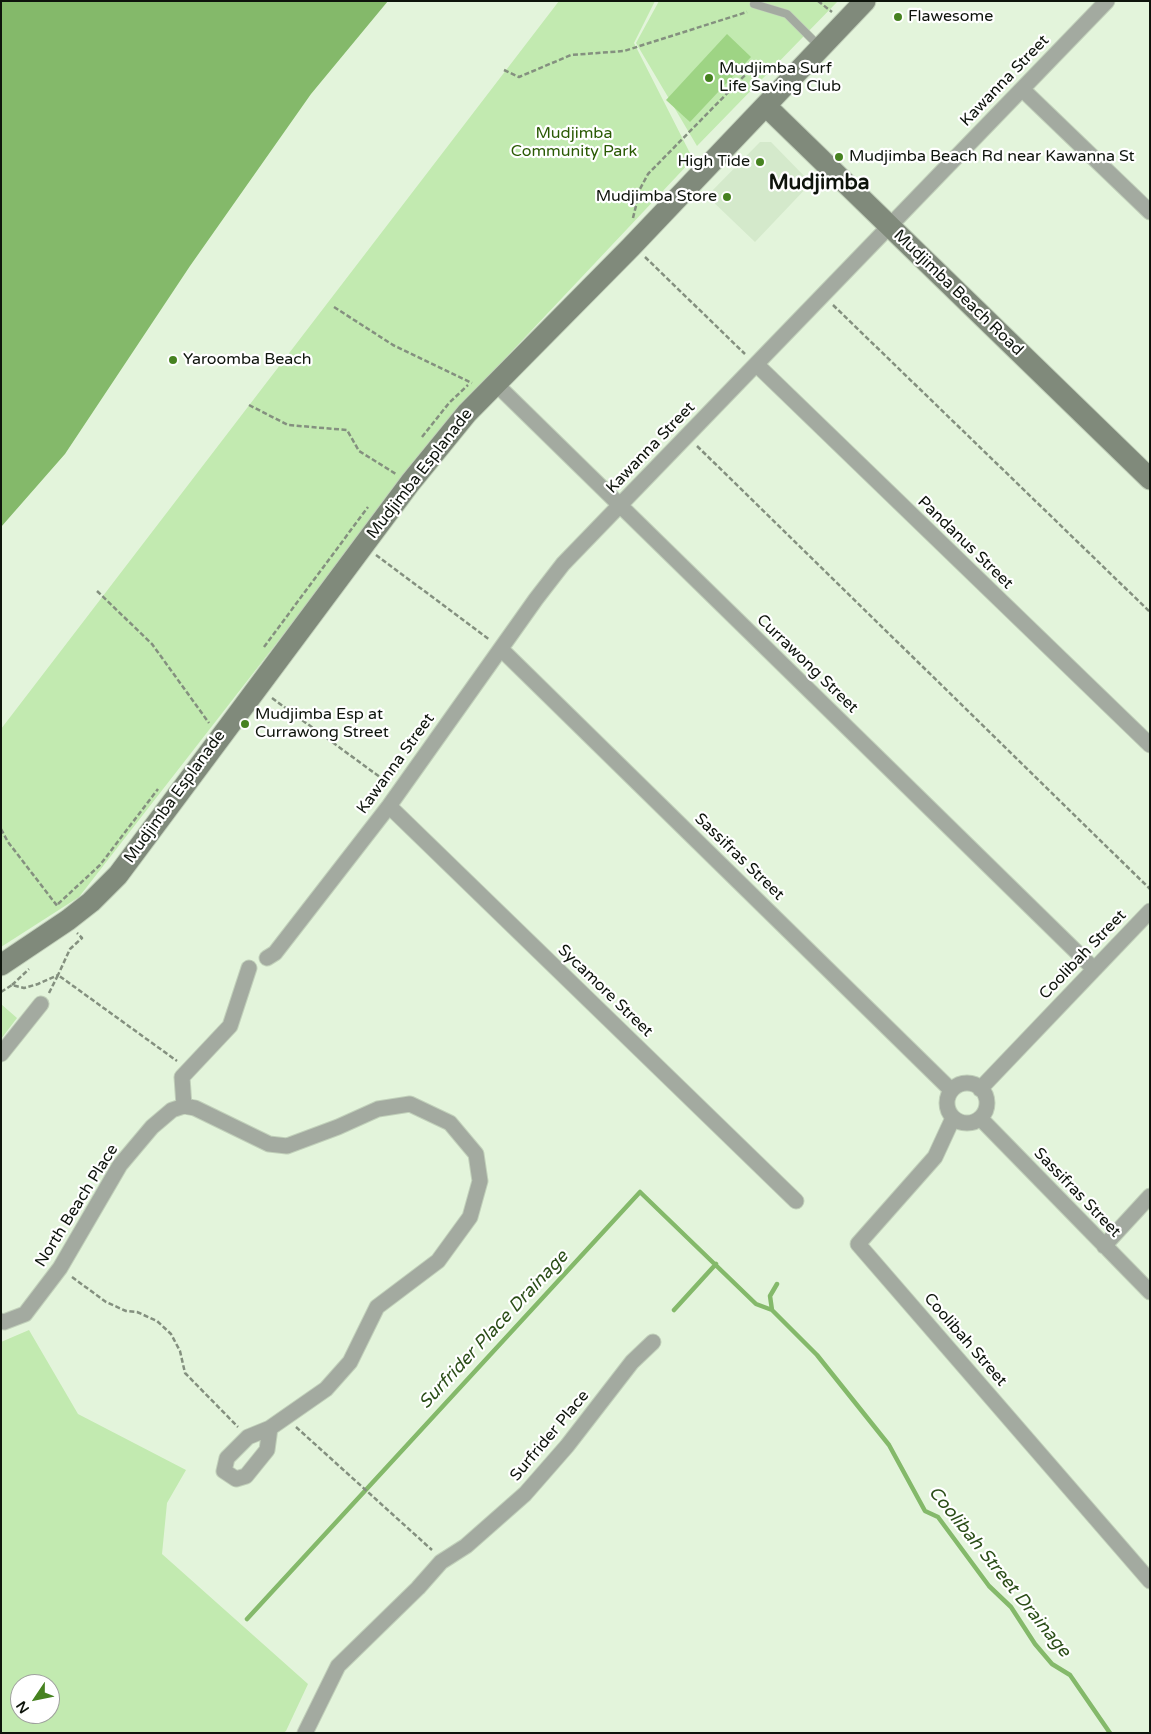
<!DOCTYPE html>
<html>
<head>
<meta charset="utf-8">
<style>
	body { margin:0 }
	#map { position:relative; width:1151px; height:1734px; overflow:hidden; background:#e3f4db; font-family:"Varela Round",sans-serif }
	canvas { display:block }
	.frame { position:absolute; inset:0; border:2px solid #0e140c; pointer-events:none }
	.north { position:absolute; left:10px; top:1674px; width:50px; height:50px; box-sizing:border-box; background:#fff; border:1px solid #9fa19e; border-radius:50%; rotate:236deg; font-size:14px; font-weight:700; line-height:20px; text-align:center; color:#0e140c }
	.north::after { content:''; display:block; margin:auto; width:18px; height:22px; background:#468220; clip-path:polygon(50% 0,100% 100%,50% 72%,0 100%) }
</style>
</head>
<body>
<div id="map">
<canvas width="1151" height="1734"></canvas>
<div class="frame"></div>
<div class="north">N</div>
</div>
<script>
const ctx = document.querySelector('canvas').getContext('2d');
ctx.lineJoin = 'round';
function paint(path, color) { ctx.fillStyle = color; ctx.fill(path, 'evenodd'); }
const poly = rows => new Path2D(rows.map(r => 'M' + r).join(''));
function strokePath(path, color, width, dash) { ctx.strokeStyle = color; ctx.lineWidth = width; ctx.lineCap = dash ? 'butt' : 'round'; ctx.setLineDash(dash || []); ctx.stroke(path); }
function write(font, color, halo, rows, align = 'center') {
  ctx.font = font + ' "Varela Round",sans-serif'; ctx.lineWidth = 4.5; ctx.setLineDash([]); ctx.textBaseline = 'middle'; ctx.strokeStyle = halo; ctx.fillStyle = color; for (const [text, x, y, turn = 0] of rows) {
    ctx.save(); ctx.translate(x, y); ctx.rotate((+turn || 0) * Math.PI / 180); ctx.textAlign = isNaN(turn) ? turn : align; if (halo) ctx.strokeText(text, 0, 0); ctx.fillText(text, 0, 0); ctx.restore();
  }
}
const built = poly([
	[760,142,771,142,811,183,755,242,707,196]
]);
const green = poly([
	[559,1,655,1,634,43,693,159,465,401,79,897,1,947,1,729],
	[659,1,838,1,697,146,636,43],
	[1,1004,17,1018,1,1039],
	[29,1330,78,1414,186,1470,167,1503,162,1554,308,1684,286,1731,283,1733,1,1733,1,1342],
	[20,1684,50,1684,50,1714,20,1714]
]);
const water = poly([
	[1,1,388,1,311,94,190,266,65,454,1,527]
]);
const stream = poly([
	[777,1284,770,1296,772,1310,817,1355,889,1445,925,1511,938,1517,989,1586,1011,1607,1035,1644,1052,1664,1070,1675,1110,1733],
	[674,1310,716,1264],
	[247,1619,640,1192,756,1304,772,1310]
]);
const building = poly([
	[727,34,751,57,690,122,666,100]
]);
const path = poly([
	[818,1,832,12],
	[504,70,519,77,571,55,624,51,747,12],
	[633,218,640,189,648,174,750,70,759,67,768,68,781,63],
	[645,257,745,354],
	[833,305,1150,612],
	[334,307,393,345,472,383],
	[249,405,288,425,347,430,359,451,396,474],
	[422,437,449,403,468,385],
	[697,446,1150,889],
	[376,555,490,640],
	[97,591,152,644,209,723],
	[264,647,368,507],
	[272,698,388,783],
	[1,829,8,842,58,907],
	[58,904,100,865,158,789],
	[12,985,29,969],
	[1,992,12,985,24,988,38,984,58,975,70,949,82,938,77,933],
	[49,993,58,975,177,1061],
	[72,1277,106,1302,126,1311,137,1312,157,1321,171,1334,180,1351,185,1373,238,1427],
	[296,1427,432,1550]
]);
const lane = poly([
	[754,4,787,14,820,47]
]);
const street = poly([
	[1022,89,1150,212],
	[757,365,1150,745],
	[495,383,1094,969],
	[501,649,951,1090],
	[389,806,796,1201],
	[267,958,275,953,389,806,536,599,563,564,1107,1],
	[1,1054,41,1004],
	'947 1103a20 20 0 1 1 40 0a20 20 0 1 1-40 0Z',
	[980,1089,1150,911],
	[184,1106,182,1077,230,1026,249,968],
	[953,1118,935,1157,858,1244,1150,1581],
	[980,1118,1150,1292],
	[1104,1246,1150,1196],
	[1,1321,4,1322,25,1314,60,1268,120,1165,152,1127,172,1110,184,1106,195,1108,269,1144,287,1146,338,1127,378,1109,410,1104,450,1123,476,1154,480,1181,470,1217,438,1261,377,1307,350,1362,326,1389,270,1428,248,1437,227,1458,224,1471,236,1479,246,1476,267,1450,270,1428],
	[305,1733,338,1666,418,1588,441,1562,466,1546,525,1494,567,1446,632,1362,653,1342]
]);
const secondary = poly([
	[766,106,1150,479],
	[1,965,68,920,91,902,118,875,410,483,467,413,631,247,865,1]
]);
const markers = [
	[898,17,5,"#468220"],
	[709,78,5,"#468220"],
	[839,157,5,"#468220"],
	[760,162,5,"#468220"],
	[727,197,5,"#468220"],
	[173,360,5,"#468220"],
	[245,724,5,"#468220"]
];
const poiNames = [
	["Flawesome",908,17],
	["Mudjimba Surf",719,69],
	["Life Saving Club",719,87],
	["Mudjimba Beach Rd near Kawanna St",849,157],
	["High Tide",750,162,"right"],
	["Mudjimba Store",717,197,"right"],
	["Yaroomba Beach",183,360],
	["Mudjimba Esp at",255,715],
	["Currawong Street",255,733]
];
const streetNames = [
	["Kawanna Street",1005,81,-46],
	["Mudjimba Beach Road",958,293,44],
	["Kawanna Street",651,448,-46],
	["Mudjimba Esplanade",420,474,-52],
	["Pandanus Street",965,543,44],
	["Currawong Street",807,664,44],
	["Kawanna Street",396,764,-54],
	["Mudjimba Esplanade",175,797,-54],
	["Sassifras Street",739,857,44],
	["Coolibah Street",1083,955,-46],
	["Sycamore Street",605,991,44],
	["Sassifras Street",1077,1193,46],
	["North Beach Place",77,1206,-58],
	["Coolibah Street",965,1340,49],
	["Surfrider Place",550,1436,-50]
];
const parkNames = [
	["Mudjimba",574,134],
	["Community Park",574,152]
];
const waterNames = [
	["Surfrider Place Drainage",494,1330,-47],
	["Coolibah Street Drainage",999,1572,51]
];
const districtNames = [
	["Mudjimba",819,183]
];
paint(built, '#d4e9cb');
paint(green, '#c2eab0');
paint(water, '#84b96a');
strokePath(stream, '#84b96a', 4.5);
paint(building, '#9ed484');
strokePath(lane, '#c1d0ba', 9);
strokePath(street, '#c1d0ba', 17);
strokePath(secondary, '#c1d0ba', 23);
strokePath(path, '#84907f', 2.5, [5, 2.5]);
strokePath(lane, '#a3aaa0', 8);
strokePath(street, '#a3aaa0', 15);
strokePath(secondary, '#808a7b', 21);
for (const [x, y, r, color] of markers) { const dot = new Path2D(); dot.arc(x, y, r, 0, 2 * Math.PI); ctx.fillStyle = color; ctx.fill(dot); strokePath(dot, '#fff', 2); }
write('16px', '#0e140c', '#fff', poiNames, 'left');
write('16px', '#0e140c', '#fff', streetNames);
write('16px', '#2a5a04', '#fff', parkNames);
write('italic 18px', '#2b4e18', '#fff', waterNames);
write('bold 21px', '#0e140c', '#fff', districtNames);
</script>
</body>
</html>
